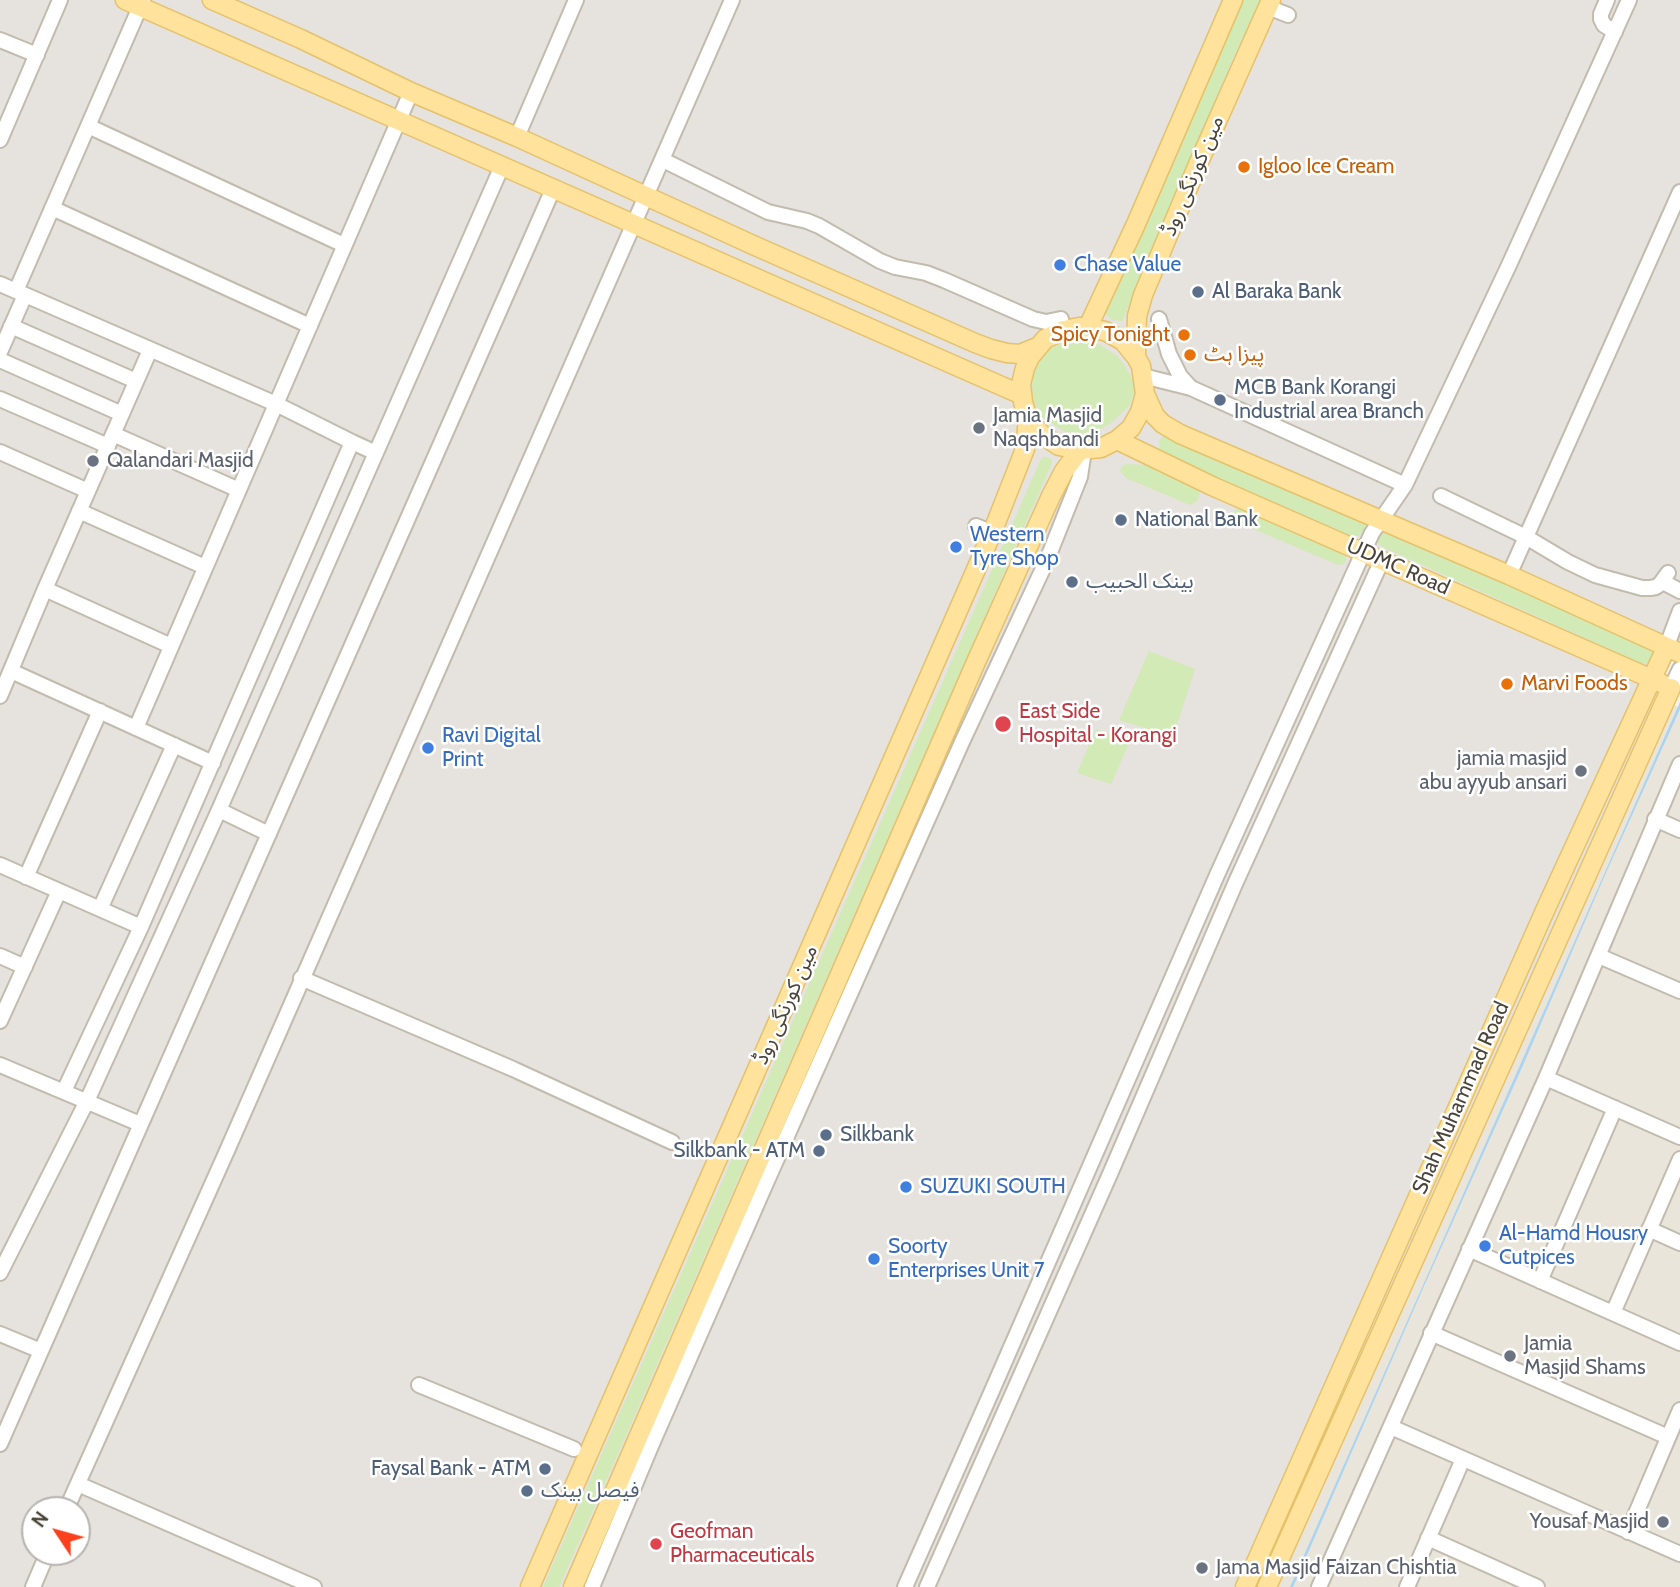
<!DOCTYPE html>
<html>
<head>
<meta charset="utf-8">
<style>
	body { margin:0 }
	#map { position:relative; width:1680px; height:1587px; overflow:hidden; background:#f6f3ec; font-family:Cabin,sans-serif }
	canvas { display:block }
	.north { position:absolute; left:21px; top:1496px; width:70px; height:70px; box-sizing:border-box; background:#fff; border:2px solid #b7b4b0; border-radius:50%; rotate:306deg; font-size:19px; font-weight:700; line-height:28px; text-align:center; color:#4b4439 }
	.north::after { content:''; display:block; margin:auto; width:24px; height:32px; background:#fc3f1d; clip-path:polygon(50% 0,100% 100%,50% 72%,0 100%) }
</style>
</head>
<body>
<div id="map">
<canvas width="1680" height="1587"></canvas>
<div class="north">N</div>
</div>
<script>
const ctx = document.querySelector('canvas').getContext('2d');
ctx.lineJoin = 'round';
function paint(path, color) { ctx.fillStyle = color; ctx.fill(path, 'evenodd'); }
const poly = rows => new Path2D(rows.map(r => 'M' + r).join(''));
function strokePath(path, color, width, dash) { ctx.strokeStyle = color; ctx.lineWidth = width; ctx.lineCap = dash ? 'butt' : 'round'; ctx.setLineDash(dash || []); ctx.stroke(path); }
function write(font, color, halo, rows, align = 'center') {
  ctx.font = font + ' Cabin,"Noto Sans Arabic",sans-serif'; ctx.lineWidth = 5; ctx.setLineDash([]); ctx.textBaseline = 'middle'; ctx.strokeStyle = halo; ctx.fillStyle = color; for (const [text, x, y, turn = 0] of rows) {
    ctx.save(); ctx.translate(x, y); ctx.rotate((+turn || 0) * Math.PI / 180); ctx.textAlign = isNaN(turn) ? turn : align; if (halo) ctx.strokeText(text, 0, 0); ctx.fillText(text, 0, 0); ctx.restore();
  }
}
const residential = poly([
	[1673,705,1680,707,1680,1587,1263,1587]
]);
const industrial = poly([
	[0,0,1680,0,1680,642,1264,1587,0,1587],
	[35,1510,77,1510,77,1552,35,1552]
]);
const green = poly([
	[1242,0,1260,0,1233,58,1122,321,1112,320,1105,313],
	[1067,342,1098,344,1116,355,1124,364,1133,381,1135,391,1129,406,1111,423,1095,432,1087,433,1065,432,1042,417,1034,401,1032,388,1033,375,1037,365,1050,349,1059,344],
	[1166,433,1366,523,1365,530,1359,536,1352,536,1164,454,1160,449,1159,441],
	[1043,457,1047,457,1051,459,1052,463,613,1465,559,1587,543,1587,1041,459],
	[1127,464,1145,465,1197,490,1200,493,1197,501,1190,505,1126,478,1120,471,1122,466],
	[1241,508,1345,553,1346,560,1343,564,1338,565,1235,521,1233,513,1236,509],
	[1383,530,1389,531,1655,650,1656,653,1650,663,1643,664,1382,547,1376,541,1381,531],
	[1149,651,1195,669,1173,737,1119,720],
	[1096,729,1130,741,1111,784,1077,773]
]);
const water = poly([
	[1680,702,1680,709,1605,875,1524,1063,1424,1286,1293,1587,1290,1587]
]);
const minor = poly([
	[1607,0,1601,14,1601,19,1604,25,1615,32],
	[1268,7,1288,15],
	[0,40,37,55],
	[88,126,344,245],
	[517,137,576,0],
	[0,140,60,0],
	[663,160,768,212,807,221,819,226,880,261,895,267,926,273,944,280,1033,319,1046,322,1061,319],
	[52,208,310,326],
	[0,284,276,404,352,442],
	[16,291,143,0],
	[1159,319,1169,354,1180,376,1191,388,1405,485],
	[11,326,136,381],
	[0,352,25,295],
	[0,360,122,414],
	[1143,376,1191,388],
	[0,399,108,446],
	[113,434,239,490],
	[0,452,88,491],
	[1441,496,1526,537,1568,562,1595,575,1642,588,1650,588,1656,587,1660,584,1668,573],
	[79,511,205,567],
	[976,526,992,533],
	[1509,575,1680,192],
	[1663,582,1680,591],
	[45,589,171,646],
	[1666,648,1680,611],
	[11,671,213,763],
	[1671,688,1680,669],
	[0,696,45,589,150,350],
	[136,728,411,92],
	[219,810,269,834],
	[1655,819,1680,830],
	[0,865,141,927],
	[26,877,100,711],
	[100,909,174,745],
	[0,956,25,967],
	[1599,956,1680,991],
	[301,978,513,1069,672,1142],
	[0,1021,59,891],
	[0,1065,140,1124],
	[1546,1078,1680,1137],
	[64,1091,141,927,352,442,376,453],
	[1649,1229,1680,1243],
	[1469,1249,1680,1343],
	[0,1273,87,1101,219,810,502,166],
	[1540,1281,1615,1108],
	[1613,1313,1680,1159],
	[1431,1333,1668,1437],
	[0,1334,41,1351],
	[419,1385,574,1449],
	[1391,1427,1680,1554],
	[0,1444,553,189],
	[78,1484,314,1587],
	[66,1510,226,1153,732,0],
	[1628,1532,1680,1410],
	[1428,1538,1537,1587],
	[33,1587,48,1552],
	[592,1587,651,1446,763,1190,962,742,1047,560,1080,477,1084,450],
	[905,1587,991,1393,1217,875,1352,577,1372,533,1405,485,1509,265,1629,0],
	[927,1587,1110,1174,1235,884,1382,560],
	[1319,1587,1546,1078,1680,764],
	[1407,1587,1463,1459]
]);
const major = poly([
	[125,0,1022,395],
	[212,0,301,39,411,92,517,137,753,245,975,343,991,349,1007,353,1020,354,1037,347],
	[1088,327,1136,224,1233,0],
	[1136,357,1137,316,1143,295,1199,162,1271,0],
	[1145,394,1140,412,1131,428,1117,440,1101,448,1080,450,1059,446,1041,434,1028,418,1023,402,1021,384,1025,368,1030,357,1045,339,1064,330,1079,327,1105,331,1123,341,1136,357,1141,366,1145,394,1155,416,1163,424,1180,434,1509,575,1680,653],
	[1117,440,1212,486,1661,683],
	[530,1587,992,533,1025,449,1028,418],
	[573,1587,976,662,1051,496,1064,471,1080,450],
	[1245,1587,1547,906,1666,648],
	[1267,1587,1671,688]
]);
const markers = [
	[1244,167,7,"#e8710a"],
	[1060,265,7,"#3f7fe0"],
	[1198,292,7,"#5c6f8a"],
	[1184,335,7,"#e8710a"],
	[1190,355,7,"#e8710a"],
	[1220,400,7,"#5c6f8a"],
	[979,428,7,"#6b7280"],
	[93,461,7,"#6b7280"],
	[1121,520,7,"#5c6f8a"],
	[956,547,7,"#3f7fe0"],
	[1072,582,7,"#5c6f8a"],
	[1507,684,7,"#e8710a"],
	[1003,724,9,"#e0444e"],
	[428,748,7,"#3f7fe0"],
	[1581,771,7,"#6b7280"],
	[826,1135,7,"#5c6f8a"],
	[819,1151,7,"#5c6f8a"],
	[906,1187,7,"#3f7fe0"],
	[1485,1246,7,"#3f7fe0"],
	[874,1259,7,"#3f7fe0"],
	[1510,1356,7,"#6b7280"],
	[545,1469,7,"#5c6f8a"],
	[527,1491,7,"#5c6f8a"],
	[1663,1522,7,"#6b7280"],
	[656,1544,7,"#e0444e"],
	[1202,1568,7,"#6b7280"]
];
const foodNames = [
	["Igloo Ice Cream",1258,167],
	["Spicy Tonight",1170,335,"right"],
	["پیزا ہٹ",1204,355],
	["Marvi Foods",1521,684]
];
const streetNames = [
	["مین کورنگی روڈ",1193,176,-67],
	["UDMC Road",1398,567,24],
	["مین کورنگی روڈ",786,1005,-66],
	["Shah Muhammad Road",1461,1098,-66]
];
const shopNames = [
	["Chase Value",1074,265],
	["Western",970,535],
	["Tyre Shop",970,559],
	["Ravi Digital",442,736],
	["Print",442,760],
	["SUZUKI SOUTH",920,1187],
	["Al-Hamd Housry",1499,1234],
	["Cutpices",1499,1258],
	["Soorty",888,1247],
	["Enterprises Unit 7",888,1271]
];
const serviceNames = [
	["Al Baraka Bank",1212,292],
	["MCB Bank Korangi",1234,388],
	["Industrial area Branch",1234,412],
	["National Bank",1135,520],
	["بينک الحبيب",1086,582],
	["Silkbank",840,1135],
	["Silkbank - ATM",805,1151,"right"],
	["Faysal Bank - ATM",531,1469,"right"],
	["فیصل بینک",541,1491]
];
const worshipNames = [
	["Jamia Masjid",993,416],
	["Naqshbandi",993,440],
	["Qalandari Masjid",107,461],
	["jamia masjid",1567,759,"right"],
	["abu ayyub ansari",1567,783,"right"],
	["Jamia",1524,1344],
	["Masjid Shams",1524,1368],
	["Yousaf Masjid",1649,1522,"right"],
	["Jama Masjid Faizan Chishtia",1216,1568]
];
const healthNames = [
	["East Side",1019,712],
	["Hospital - Korangi",1019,736],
	["Geofman",670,1532],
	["Pharmaceuticals",670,1556]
];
paint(residential, '#eae5da');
paint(industrial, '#e6e2dd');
paint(green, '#d2eab5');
paint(water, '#a9d4f2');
strokePath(minor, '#c2bbae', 18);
strokePath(major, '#e6c16a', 21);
strokePath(minor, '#fff', 14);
strokePath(major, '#ffe39c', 18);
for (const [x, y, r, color] of markers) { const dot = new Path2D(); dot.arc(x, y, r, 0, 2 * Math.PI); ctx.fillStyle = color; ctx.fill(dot); strokePath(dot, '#fff', 2.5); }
write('21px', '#c56008', '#fff', foodNames, 'left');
write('21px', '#4b4439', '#fff', streetNames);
write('21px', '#366cbe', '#fff', shopNames, 'left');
write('21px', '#4e5e75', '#fff', serviceNames, 'left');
write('21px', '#5b616d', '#fff', worshipNames, 'left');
write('21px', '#be3a42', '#fff', healthNames, 'left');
</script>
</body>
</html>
